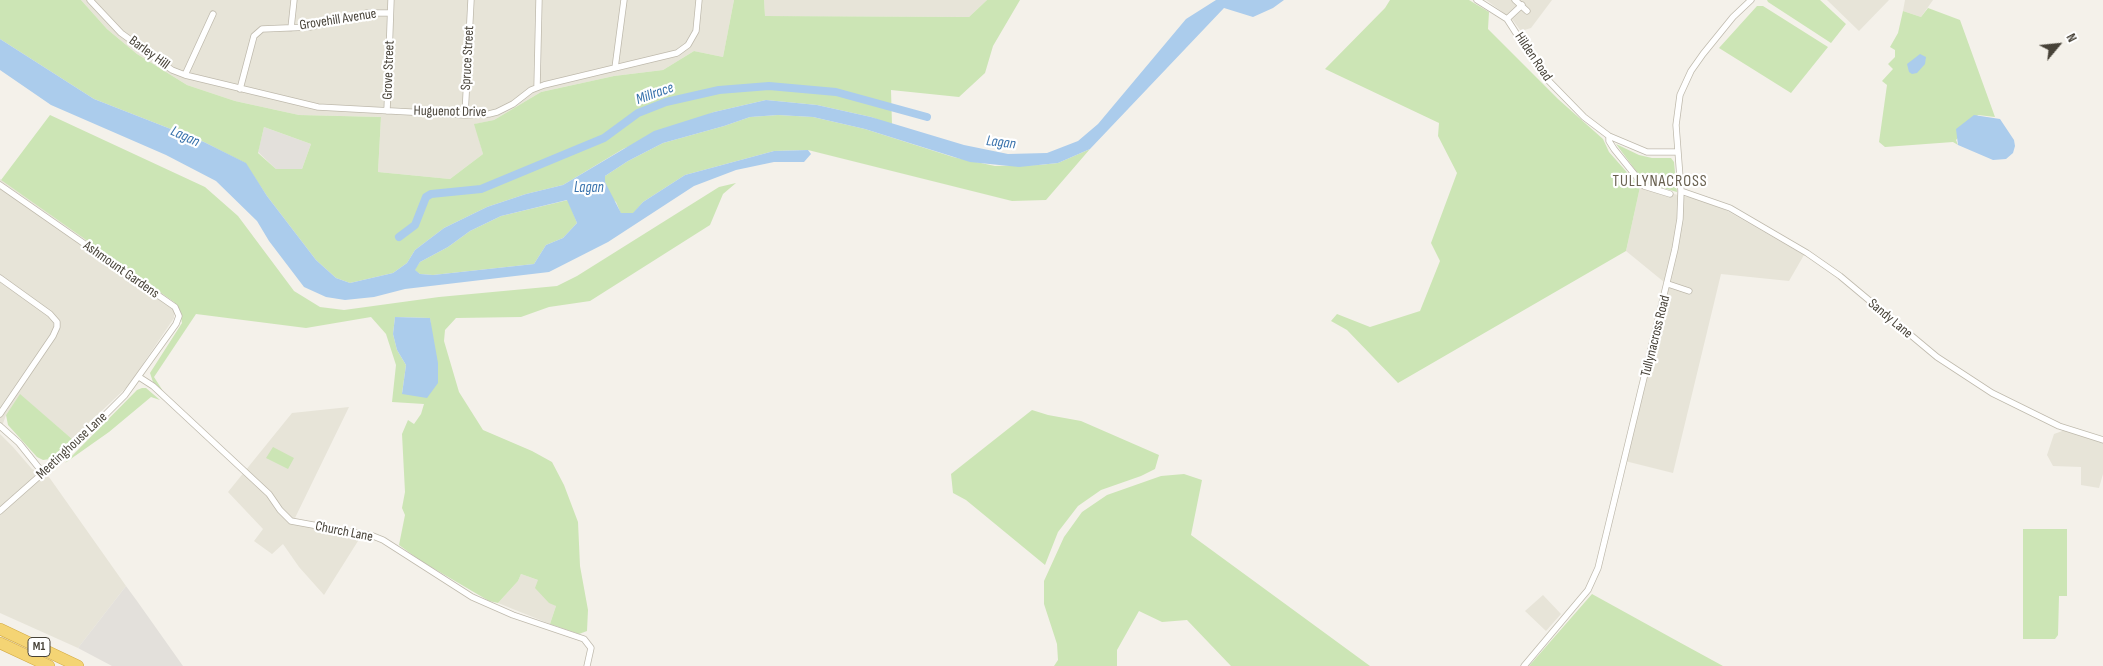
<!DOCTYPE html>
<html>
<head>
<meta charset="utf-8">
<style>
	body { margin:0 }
	#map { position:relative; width:2103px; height:666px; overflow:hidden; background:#f4f1ea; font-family:"Sofia Sans Condensed",sans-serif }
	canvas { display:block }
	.north { position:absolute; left:2033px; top:20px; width:50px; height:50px; -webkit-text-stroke:4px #fff; paint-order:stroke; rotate:62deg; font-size:14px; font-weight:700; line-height:20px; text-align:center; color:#474238 }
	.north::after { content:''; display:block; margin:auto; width:18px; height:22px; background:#474238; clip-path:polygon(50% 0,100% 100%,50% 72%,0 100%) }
</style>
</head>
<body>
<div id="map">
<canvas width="2103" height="666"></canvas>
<div class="north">N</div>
</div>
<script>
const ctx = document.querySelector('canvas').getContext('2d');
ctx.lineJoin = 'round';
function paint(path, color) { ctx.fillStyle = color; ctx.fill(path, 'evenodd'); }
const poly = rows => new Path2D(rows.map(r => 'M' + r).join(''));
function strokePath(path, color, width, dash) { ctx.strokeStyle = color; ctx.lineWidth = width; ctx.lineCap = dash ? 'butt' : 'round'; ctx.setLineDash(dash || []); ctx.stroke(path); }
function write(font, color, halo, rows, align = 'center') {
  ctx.font = font + ' "Sofia Sans Condensed",sans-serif'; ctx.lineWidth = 4.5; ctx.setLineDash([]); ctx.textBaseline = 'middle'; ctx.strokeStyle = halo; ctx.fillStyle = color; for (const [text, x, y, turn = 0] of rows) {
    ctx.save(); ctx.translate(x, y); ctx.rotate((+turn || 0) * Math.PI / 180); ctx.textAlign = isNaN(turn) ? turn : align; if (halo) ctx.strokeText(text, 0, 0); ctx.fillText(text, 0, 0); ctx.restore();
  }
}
const residential = poly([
	[81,0,734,0,723,57,694,51,663,70,614,76,541,92,494,120,475,124,483,154,450,179,378,172,381,117,299,115,235,101,187,85,137,54,107,29],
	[764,0,987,0,969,17,765,16],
	[1486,0,1552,0,1531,28,1521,31,1512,19],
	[1827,0,1889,0,1859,31],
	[1905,0,1933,0,1921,17,1903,11],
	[0,179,174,302,174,318,128,386,72,439,20,395,6,415,0,432],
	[1640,187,1693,198,1724,209,1804,255,1789,281,1721,274,1673,473,1621,460,1664,282,1626,251],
	[349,407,294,520,360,531,358,541,324,595,299,567,283,544,272,554,254,541,263,529,228,492,292,413],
	[2065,430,2103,442,2103,474,2099,488,2081,485,2081,467,2053,466,2047,455,2054,434],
	[0,434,13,447,32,469,49,477,126,586,78,648,0,613],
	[521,574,538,580,556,606,550,624,498,603,518,581],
	[1543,595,1561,614,1546,631,1525,611]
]);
const industrial = poly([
	[264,127,311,144,302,169,276,169,258,152],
	[126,586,137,601,183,666,112,666,78,648]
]);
const green = poly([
	[0,0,81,0,107,29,137,54,187,85,235,101,299,115,381,117,378,172,450,179,483,154,474,124,494,120,541,92,614,76,663,70,694,51,723,57,734,0,764,0,765,16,969,17,987,0,1020,0,993,46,985,73,959,97,891,90,892,125,871,117,817,105,766,100,714,112,623,149,563,185,526,194,487,207,444,228,415,250,407,263,393,273,350,283,336,278,316,260,267,196,245,163,204,142,94,99,0,39],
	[264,127,311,144,302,169,276,169,258,153],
	[1390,0,1469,0,1489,12,1488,29,1558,99,1603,139,1609,152,1640,187,1626,251,1398,383,1347,330,1331,321,1337,314,1370,327,1420,311,1440,261,1431,243,1457,173,1438,136,1439,123,1325,69,1385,8],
	[1767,0,1820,0,1846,24,1831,43,1768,2],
	[1757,6,1763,6,1828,47,1791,93,1719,48],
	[1928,8,1960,20,1995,117,1978,115,1956,140,1958,145,1953,142,1885,147,1879,142,1887,85,1882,81,1893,69,1888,64,1895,57,1895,50,1890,47,1898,33,1903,11,1921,17],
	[50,115,205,187,238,216,294,291,320,307,344,310,439,297,557,286,577,276,719,187,736,183,723,194,710,225,590,301,549,307,521,317,456,318,445,330,444,341,459,392,483,430,532,451,552,462,564,485,578,522,580,566,588,610,587,631,579,634,550,624,556,606,549,603,535,588,538,580,521,574,518,581,498,603,489,601,421,561,399,545,405,515,402,508,405,492,402,434,408,420,414,424,421,414,424,404,392,402,396,365,386,334,371,317,306,328,196,314,154,377,163,391,154,385,150,373,182,323,180,312,174,302,1,180],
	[395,317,430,318,431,329,402,394,406,365,397,350,393,334],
	[778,115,813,117,865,129,953,157,995,166,1039,165,1058,163,1090,149,1046,200,1012,201,808,150,774,151,685,175,643,202,633,214,621,214,616,202,612,199,605,182,605,176,628,161,663,143,724,126,750,117],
	[1616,144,1639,155,1652,158,1671,158,1674,162,1677,192,1649,184,1642,179],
	[568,200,577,223,563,238,546,245,534,264,433,275,420,274,414,270,420,262,448,247,470,231,501,216],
	[142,388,146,388,160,400,151,397,109,432,65,463,137,390],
	[20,394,72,439,50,459,43,460,37,457,8,425,6,415],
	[1032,410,1048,415,1081,421,1159,455,1155,469,1141,476,1101,490,1078,506,1058,532,1045,565,966,500,953,493,951,474],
	[273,447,294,458,288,469,266,458],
	[1184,474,1202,480,1191,535,1370,666,1231,666,1187,620,1162,622,1139,611,1117,650,1117,666,1054,666,1058,660,1057,644,1044,604,1044,581,1064,537,1082,512,1107,495,1161,476],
	[2023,529,2067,529,2067,596,2059,596,2058,635,2055,639,2023,639],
	[1592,594,1679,642,1723,666,1529,666]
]);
const water = poly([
	[1216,0,1284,0,1273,8,1253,17,1224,8,1090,149,1058,163,1019,167,970,162,865,129,813,117,778,115,750,117,724,126,663,143,628,161,605,176,605,182,621,213,633,213,643,202,685,175,774,151,808,150,811,154,804,162,774,162,736,170,694,186,608,242,549,272,405,289,374,297,345,300,326,297,304,287,269,241,257,221,216,181,166,155,51,105,0,70,0,39,94,99,204,142,246,163,267,196,316,260,336,278,350,283,393,273,407,263,415,250,444,228,487,207,526,194,563,185,654,131,714,112,766,100,817,105,871,117,964,145,1008,154,1047,153,1078,141,1098,124,1186,19],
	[567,200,577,223,563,238,546,245,534,264,433,275,420,274,415,270,420,262,448,247,470,231,501,216],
	[1920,54,1926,57,1925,64,1917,73,1912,74,1909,72,1907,64],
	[1974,115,2000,119,2014,140,2015,146,2013,153,2006,159,1993,160,1958,145,1956,129],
	[395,317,430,318,438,363,438,383,427,398,402,394,406,365,397,350,393,334]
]);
const canal = poly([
	[399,237,415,225,426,197,431,194,481,189,604,138,638,113,666,102,719,90,769,86,836,92,927,117]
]);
const street = poly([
	[90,0,121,33,172,70,185,75,318,107,465,115,489,114,497,112,513,104,531,90,544,85,677,53,688,45,696,31,699,0],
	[1477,0,1507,19,1543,75,1584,117,1609,136,1647,152,1678,152],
	[1515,0,1527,11],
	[1507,19,1522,5],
	[291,28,294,0],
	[615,68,624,0],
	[185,75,213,14],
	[537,87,539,0],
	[240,89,254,36,262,29,310,27,367,13,390,13],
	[387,111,391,0],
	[465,115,471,0],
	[1609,136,1609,141,1614,149,1644,186,1670,194],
	[0,185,175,307,179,316,176,324,125,395,78,442,0,511],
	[1681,191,1730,208,1807,253,1840,276,1937,357,1992,393,2059,426,2103,440],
	[0,278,50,314,57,322,57,327,53,336,0,414],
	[1668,284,1689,291],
	[139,377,153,386,269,494,280,510,291,521,373,536,383,540,472,597,513,615,584,639,591,648,587,666],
	[0,426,19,443,43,473],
	[1524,666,1588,590,1598,568,1675,249,1680,219,1681,191,1676,125,1680,95,1691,71,1703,54,1733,17,1751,0]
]);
const highway = poly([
	[0,629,78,666],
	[0,643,49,666]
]);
const shields = [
	[39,647,22]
];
const shieldNames = [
	["M1",39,647]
];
const streetNames = [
	["Grovehill Avenue",338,20,-9],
	["Barley Hill",149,53,36],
	["Hilden Road",1533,57,56],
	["Spruce Street",468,58,-87],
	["Grove Street",389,70,-88],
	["Huguenot Drive",450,112,1],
	["Ashmount Gardens",121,270,35],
	["Sandy Lane",1890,319,40],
	["Tullynacross Road",1656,336,-76],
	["Meetinghouse Lane",72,446,-43],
	["Church Lane",344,532,11]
];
const waterNames = [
	["Millrace",655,94,-20],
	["Lagan",185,137,24],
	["Lagan",1001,143,7],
	["Lagan",589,188]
];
const quarterNames = [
	["TULLYNACROSS",1660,182]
];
paint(residential, '#e7e4d8');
paint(industrial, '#e3e0db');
paint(green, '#cce5b5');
paint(water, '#abccec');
strokePath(canal, '#abccec', 8);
strokePath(street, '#bfbaad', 7);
strokePath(highway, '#d3aa44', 12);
strokePath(street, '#fff', 5.5);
strokePath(highway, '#f4d474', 11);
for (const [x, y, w] of shields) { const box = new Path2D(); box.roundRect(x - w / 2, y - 9.5, w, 19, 4); ctx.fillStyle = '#fff'; ctx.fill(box); strokePath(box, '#474238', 1); }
write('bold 12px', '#474238', null, shieldNames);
write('14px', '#474238', '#fff', streetNames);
write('italic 15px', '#3872ac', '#fff', waterNames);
ctx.letterSpacing = '1px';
write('16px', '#696150', '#fff', quarterNames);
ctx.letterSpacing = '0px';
</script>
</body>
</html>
